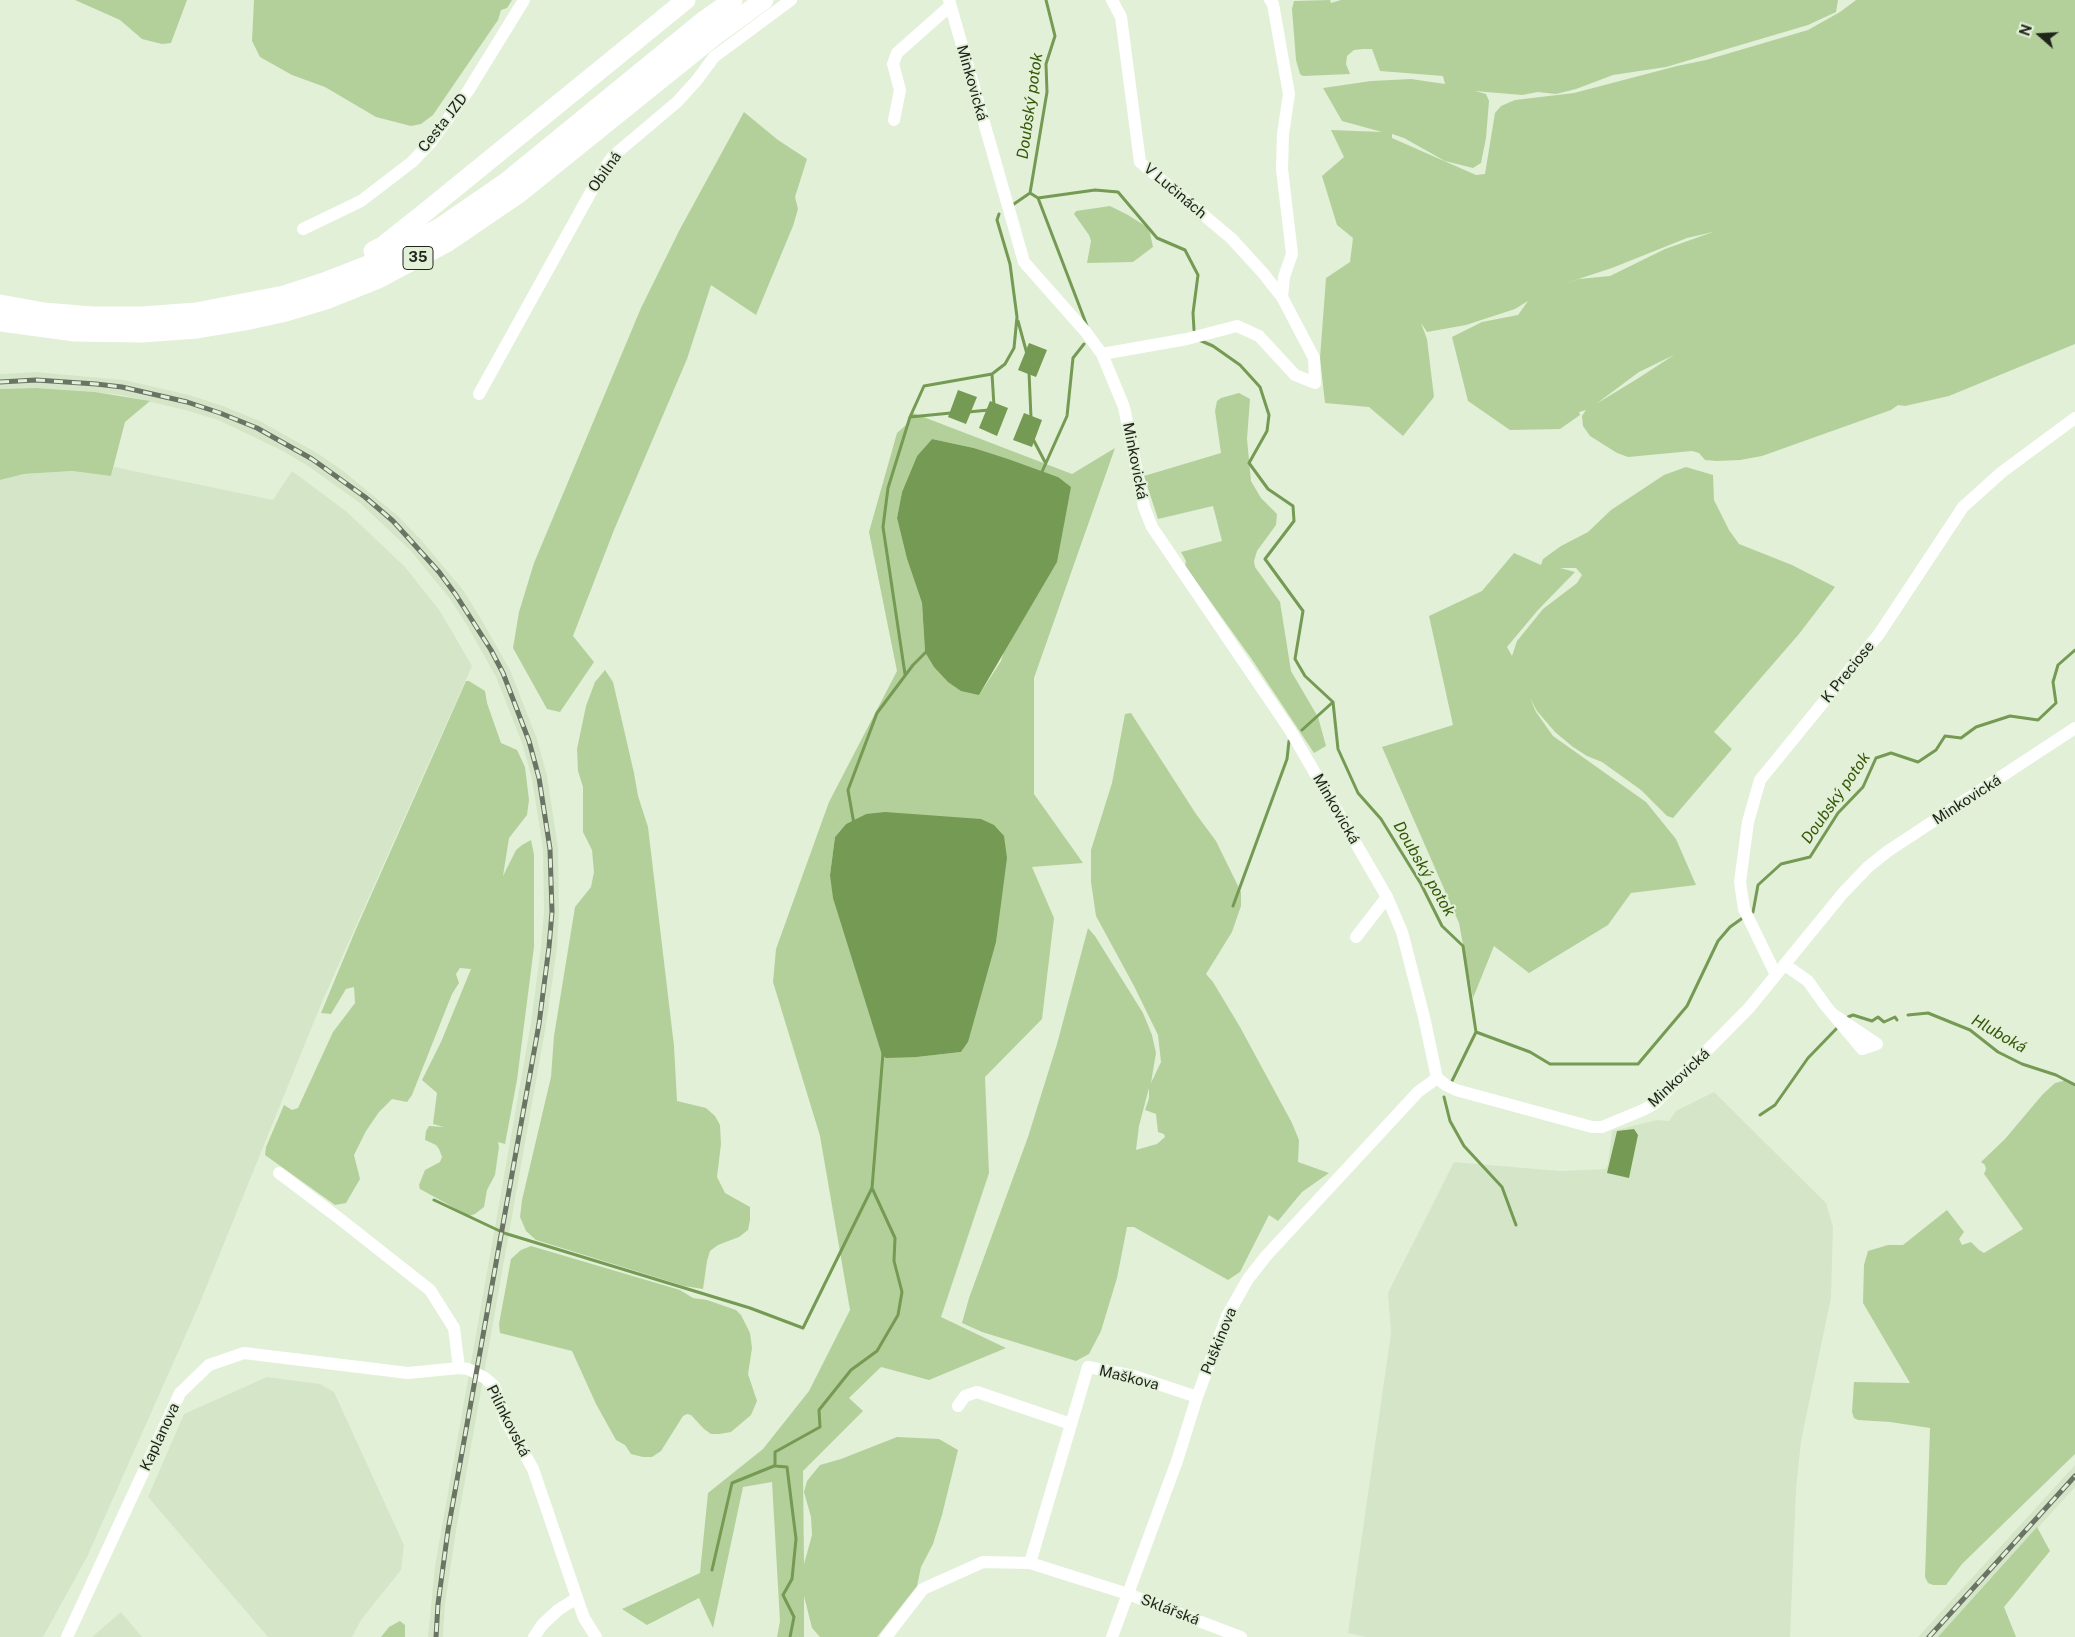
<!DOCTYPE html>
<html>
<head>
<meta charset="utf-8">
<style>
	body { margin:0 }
	#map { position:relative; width:2075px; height:1637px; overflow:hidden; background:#e2f0d8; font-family:"Public Sans",sans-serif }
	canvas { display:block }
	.north { position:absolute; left:2015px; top:10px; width:50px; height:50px; -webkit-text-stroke:4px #e2f0d8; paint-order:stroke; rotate:289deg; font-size:14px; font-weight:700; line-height:20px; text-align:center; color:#20251c }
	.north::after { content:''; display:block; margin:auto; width:18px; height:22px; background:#20251c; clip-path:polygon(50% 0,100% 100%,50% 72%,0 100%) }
</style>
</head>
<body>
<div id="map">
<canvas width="2075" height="1637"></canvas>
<div class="north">N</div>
</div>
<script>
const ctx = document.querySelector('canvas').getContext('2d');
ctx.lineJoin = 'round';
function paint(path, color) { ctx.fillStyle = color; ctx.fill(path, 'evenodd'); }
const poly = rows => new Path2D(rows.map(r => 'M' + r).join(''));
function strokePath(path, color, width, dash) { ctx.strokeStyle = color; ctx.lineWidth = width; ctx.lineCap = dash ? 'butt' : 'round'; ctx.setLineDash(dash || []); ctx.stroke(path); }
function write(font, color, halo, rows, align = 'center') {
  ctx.font = font + ' "Public Sans",sans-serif'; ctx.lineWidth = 4; ctx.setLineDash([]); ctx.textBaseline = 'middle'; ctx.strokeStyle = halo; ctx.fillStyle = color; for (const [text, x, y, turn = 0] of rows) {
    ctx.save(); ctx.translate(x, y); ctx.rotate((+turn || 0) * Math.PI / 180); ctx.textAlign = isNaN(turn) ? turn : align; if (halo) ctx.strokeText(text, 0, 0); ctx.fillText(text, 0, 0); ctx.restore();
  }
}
const built = poly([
	[35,372,124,380,189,395,223,406,260,421,317,453,342,470,398,516,422,541,463,590,481,619,510,670,537,739,547,776,558,848,559,912,557,948,546,1025,456,1531,445,1604,443,1637,428,1637,435,1566,531,1023,541,946,544,912,543,849,532,779,522,743,496,677,468,627,450,599,411,551,360,503,308,466,281,450,218,420,185,410,121,395,95,392,36,388,0,389,0,374],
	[114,467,273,500,292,471,347,512,405,567,440,611,472,666,322,1002,199,1305,87,1557,43,1637,0,1637,0,480,24,474,72,471,111,476],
	[1714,1092,1826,1203,1833,1227,1831,1298,1801,1441,1796,1490,1790,1637,1366,1637,1348,1633,1391,1333,1388,1293,1454,1162,1560,1171,1605,1169,1608,1165,1612,1131,1657,1120,1669,1121,1676,1111],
	[267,1377,320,1384,334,1392,404,1545,401,1570,361,1620,352,1637,268,1637,148,1497,184,1414],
	[2075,1465,2075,1487,1939,1637,1918,1637],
	[121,1612,142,1637,92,1637]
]);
const green = poly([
	[75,0,187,0,171,43,162,44,142,39,120,20],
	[254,0,512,0,507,8,501,10,498,20,433,115,421,124,411,126,376,117,325,87,292,75,260,57,252,41],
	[1330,0,1331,3,1341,0,1838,0,1836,12,1808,25,1666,67,1613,75,1576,89,1556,94,1538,92,1522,95,1475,91,1486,94,1489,101,1486,138,1481,163,1473,168,1445,161,1404,138,1392,134,1392,138,1476,175,1485,174,1495,113,1501,106,1515,100,1574,93,1677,66,1706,60,1808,30,1840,12,1856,0,2075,0,2075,344,1949,396,1905,406,1898,405,1891,410,1762,456,1740,460,1717,461,1705,460,1699,453,1692,451,1628,457,1617,453,1590,436,1583,426,1582,416,1586,410,1579,412,1580,415,1560,429,1510,430,1468,401,1452,337,1482,322,1518,315,1528,301,1515,309,1466,325,1427,332,1421,323,1427,339,1434,397,1403,436,1369,407,1325,403,1320,358,1326,278,1350,262,1353,238,1337,225,1322,176,1344,157,1331,130,1382,132,1342,121,1323,88,1371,81,1411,79,1445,84,1443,76,1380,71,1372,49,1363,49,1354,50,1347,56,1346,64,1350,74,1303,76,1300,74,1296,60,1292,9,1294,1],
	[1713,232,1665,249,1610,276,1579,279,1563,284,1612,268,1687,238],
	[1674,355,1637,379,1596,404,1639,372],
	[744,112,778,140,807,159,795,197,798,209,793,226,756,315,711,285,687,359,614,530,573,636,594,662,560,712,547,709,513,648,519,612,534,563,641,308,680,229],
	[1110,206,1128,215,1147,227,1150,233,1153,247,1133,262,1087,263,1091,241,1089,235,1074,214,1076,211],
	[36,388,95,392,150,401,125,422,111,476,72,471,24,474,0,480,0,389],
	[1239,393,1250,399,1247,439,1251,481,1261,498,1277,514,1276,525,1257,551,1254,561,1255,567,1280,602,1291,671,1318,717,1326,746,1314,753,1251,658,1185,566,1186,561,1181,552,1222,541,1213,506,1158,519,1144,476,1221,453,1215,411,1217,401,1221,398],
	[913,413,1072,474,1115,448,1034,678,1034,794,1083,863,1032,867,1054,918,1042,1019,985,1077,989,1173,941,1317,1006,1348,929,1380,881,1367,849,1398,863,1411,803,1471,804,1564,812,1535,811,1517,804,1492,807,1481,820,1465,841,1459,897,1437,939,1439,958,1450,942,1515,933,1544,921,1567,917,1586,877,1637,820,1637,812,1628,804,1596,804,1637,777,1637,780,1621,772,1482,743,1487,713,1628,699,1598,647,1625,622,1609,700,1573,708,1493,763,1449,809,1391,850,1310,820,1136,773,982,776,949,829,802,897,671,869,532,897,433,906,425],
	[932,439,974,448,1058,477,1001,661,979,695,925,652,922,603,907,559,897,518,902,492,917,456],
	[866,814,968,1042,961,1052,917,1057,830,875,835,837,846,824],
	[1686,467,1713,475,1714,500,1729,530,1739,544,1792,565,1835,587,1799,634,1714,732,1732,749,1673,818,1667,816,1641,790,1602,762,1587,756,1573,747,1555,732,1537,711,1530,698,1536,712,1553,736,1646,802,1676,839,1696,885,1631,893,1608,925,1529,973,1494,946,1473,998,1459,923,1382,747,1453,725,1429,616,1482,591,1514,553,1541,565,1543,559,1561,546,1588,532,1611,510,1664,475],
	[1560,568,1576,568,1582,575,1577,583,1543,609,1517,641,1512,656,1507,647,1538,610,1575,572],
	[605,670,613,682,634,773,638,796,648,827,674,1046,677,1101,706,1108,715,1116,720,1125,721,1144,717,1177,725,1193,750,1207,750,1220,748,1230,739,1237,718,1245,710,1251,707,1261,703,1289,684,1286,536,1240,526,1231,520,1217,522,1200,551,1077,554,1036,575,907,591,887,594,872,592,850,583,832,583,787,578,771,577,749,586,706,595,682],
	[466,681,469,681,485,691,487,703,501,743,517,750,525,767,529,800,527,815,509,838,503,876,516,850,522,845,531,840,534,855,534,947,517,1080,505,1144,498,1142,499,1147,495,1175,487,1190,484,1207,475,1214,469,1216,420,1189,419,1185,425,1170,440,1162,442,1157,439,1149,436,1145,425,1140,426,1131,429,1126,444,1127,433,1124,437,1093,422,1080,441,1042,471,969,460,968,456,974,459,983,452,994,412,1095,407,1102,392,1099,379,1112,366,1131,354,1155,360,1179,346,1203,335,1205,265,1155,266,1147,284,1105,292,1110,298,1108,333,1032,355,1003,354,987,346,989,331,1014,321,1013,356,929],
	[1131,713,1196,814,1216,841,1241,892,1241,906,1232,932,1206,974,1213,982,1240,1027,1292,1123,1299,1140,1298,1162,1329,1173,1302,1192,1278,1221,1269,1215,1240,1272,1228,1280,1134,1227,1127,1227,1117,1278,1101,1331,1089,1354,1076,1361,982,1332,962,1323,969,1298,1028,1137,1057,1044,1088,928,1095,936,1143,1013,1152,1035,1156,1053,1151,1083,1161,1062,1158,1035,1134,986,1096,916,1091,882,1091,850,1112,783,1125,714],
	[1149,1088,1149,1098,1145,1110,1156,1114,1158,1132,1164,1134,1165,1137,1157,1144,1136,1150,1139,1126],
	[2067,1080,2075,1087,2075,1454,1962,1564,1946,1585,1933,1585,1928,1583,1925,1577,1930,1428,1890,1422,1858,1420,1854,1418,1852,1412,1854,1382,1910,1383,1863,1303,1864,1265,1868,1251,1888,1245,1903,1245,1947,1210,1964,1232,1959,1239,1962,1245,1971,1242,1979,1250,1984,1253,2023,1229,1987,1178,1984,1174,1986,1169,1985,1165,1981,1162,2005,1139,2043,1094,2055,1083],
	[531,1246,680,1290,693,1298,707,1300,736,1310,741,1315,750,1333,752,1348,748,1374,757,1401,751,1415,731,1432,719,1434,711,1434,704,1429,691,1415,687,1414,683,1416,661,1451,652,1457,643,1457,631,1454,625,1445,616,1440,596,1404,572,1351,500,1333,499,1324,511,1259,521,1250],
	[2037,1527,2050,1551,2004,1607,2016,1637,1938,1637],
	[400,1621,405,1625,405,1637,381,1637,389,1627]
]);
const water = poly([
	[1029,343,1047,350,1036,377,1018,370],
	[958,390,977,397,966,424,948,417],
	[990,401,1008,408,997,436,979,428],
	[1024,413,1042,420,1032,447,1013,440],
	[932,439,974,448,1008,459,1058,477,1071,487,1057,562,979,695,961,691,948,682,934,667,925,652,922,603,907,559,897,518,902,492,917,456],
	[885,812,981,819,994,825,1004,836,1007,858,996,942,968,1042,961,1052,917,1057,886,1058,882,1055,833,898,830,875,835,837,846,824,866,814],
	[1634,1129,1638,1135,1629,1178,1607,1173,1617,1131]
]);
const stream = poly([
	[1046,0,1055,36,1046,64,1047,92,1030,193,1038,198,1095,190,1118,192,1157,238,1185,250,1198,275,1193,313,1194,330],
	[1038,198,1087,326],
	[1011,206,1030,193],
	[1018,321,1027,354],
	[1199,340,1213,346,1240,365,1260,387,1269,415,1267,431,1249,463,1268,489,1293,506,1294,521,1265,559,1303,611,1295,659,1305,676,1333,702,1338,749,1358,793,1381,819,1421,884,1442,926,1463,946,1476,1032,1530,1052,1550,1064,1638,1064,1687,1006,1718,941,1730,927,1744,917],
	[1029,372,1031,418],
	[992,374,994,406],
	[968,412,989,410],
	[910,417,951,413],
	[1033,439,1045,462],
	[1041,474,1067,416,1073,358,1084,344],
	[905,674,883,527,888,488,910,417,924,386,992,374,1005,364,1014,348,1017,317,1010,264,997,220,999,214],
	[1302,730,1333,702],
	[854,824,848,790,877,713,913,665,928,650],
	[1233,906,1287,759,1289,741],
	[1750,914,1753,912,1758,885,1781,864,1810,857,1838,813,1863,787,1876,758,1891,753,1918,762,1936,750,1945,736,1961,738,1976,727,2010,716,2038,720,2056,703,2053,682,2058,665,2075,650],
	[1908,1015,1928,1013,1970,1030,1998,1052,2022,1064,2056,1075,2075,1085],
	[1848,1017,1853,1015,1872,1021,1878,1017,1884,1022,1895,1017,1897,1020],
	[1452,1081,1476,1032],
	[1444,1097,1450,1121,1464,1146,1502,1187,1516,1225],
	[1760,1115,1775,1105,1808,1058,1839,1026],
	[434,1200,504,1233,750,1308,803,1328,872,1188],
	[712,1570,732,1483,774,1466],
	[790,1637,794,1617,783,1595,792,1579,796,1539,787,1467,775,1466,775,1452,820,1427,819,1410,851,1370,877,1351,898,1315,902,1292,894,1261,895,1238,872,1188,883,1053]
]);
const minor = poly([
	[949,0,1024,262,1085,331,1102,354,1124,407,1144,507,1152,527,1290,730,1387,897,1402,932,1424,1017,1437,1078,1446,1085,1456,1090,1592,1127,1602,1127,1643,1110,1654,1104,1749,1008,1843,893,1868,867,1888,851,2075,728],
	[1270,0,1273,4,1289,94,1283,134,1282,169,1292,254,1284,277,1282,297],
	[894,120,900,90,893,64,897,53,950,6],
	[303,229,361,201,412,162,431,142,468,91,524,0],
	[1102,354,1187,339,1237,326,1259,336,1295,375,1315,383,1314,358,1282,297,1263,273,1231,238,1140,162,1121,17,1112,0],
	[479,394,602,172,613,156,677,102,697,80,714,57,791,0],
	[1356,937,1387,897],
	[1785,965,1808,981,1825,1005,1862,1049,1877,1044,1834,1015],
	[1776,975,1744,909,1740,882,1748,822,1760,780,1879,634,1963,507,2002,472,2075,418],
	[279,1173,340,1219,430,1290,454,1328,459,1368],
	[958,1406,965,1396,977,1392,1071,1424],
	[1030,1563,1088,1367,1134,1376,1197,1397],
	[67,1637,180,1393,209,1365,244,1353,408,1373,459,1368,468,1369,485,1378,494,1386,505,1419,533,1469,577,1598,584,1618,596,1637],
	[534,1637,542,1625,558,1610,577,1598],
	[886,1637,923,1589,983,1562,1030,1563,1128,1594,1241,1637],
	[1112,1637,1177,1461,1197,1397,1227,1316,1248,1279,1266,1256,1418,1092,1437,1078]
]);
const highway = poly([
	[373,251,384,245,428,210,686,0],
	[0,304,44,312,92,316,143,316,196,312,284,295,324,282,370,264,439,228,506,182,703,21,733,0],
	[0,322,75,332,142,333,197,329,245,321,286,312,326,300,376,280,448,242,517,195,713,37,764,0]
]);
const rail = poly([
	[0,382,36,380,96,384,122,387,187,402,220,413,257,428,312,459,365,497,393,521,439,572,456,595,491,650,503,673,529,741,539,778,550,849,552,912,549,947,539,1024,448,1530,438,1604,436,1637],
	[1929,1637,2075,1476]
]);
const shields = [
	[418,258,30]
];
const shieldNames = [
	["35",418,258]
];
const streetNames = [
	["Minkovická",972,83,74],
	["Cesta JZD",443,123,-52],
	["Obilná",605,172,-55],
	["V Lučinách",1175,191,40],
	["Minkovická",1135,461,79],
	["K Preciose",1848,672,-51],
	["Minkovická",1967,800,-33],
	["Minkovická",1336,809,60],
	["Minkovická",1679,1078,-43],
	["Puškinova",1219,1341,-68],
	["Maškova",1129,1378,14],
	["Pilínkovská",508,1421,63],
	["Kaplanova",160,1437,-65],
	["Sklářská",1170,1610,21]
];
const waterNames = [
	["Doubský potok",1030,106,-82],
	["Doubský potok",1836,798,-55],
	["Doubský potok",1424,869,60],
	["Hluboká",1999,1034,30]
];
paint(built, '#d5e6c8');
paint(green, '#b3d09b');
paint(water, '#759a53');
strokePath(stream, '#759a53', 3);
strokePath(minor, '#fff', 12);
strokePath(highway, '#fff', 19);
strokePath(rail, '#6a7364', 5);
strokePath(rail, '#e2f0d8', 3, [9]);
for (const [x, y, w] of shields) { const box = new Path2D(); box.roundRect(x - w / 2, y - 11.5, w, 23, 4); ctx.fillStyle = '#e2f0d8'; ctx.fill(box); strokePath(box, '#20251c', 1); }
write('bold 14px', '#20251c', null, shieldNames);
write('15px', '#20251c', '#e2f0d8', streetNames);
write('italic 16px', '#355807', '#e2f0d8', waterNames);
</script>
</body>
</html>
